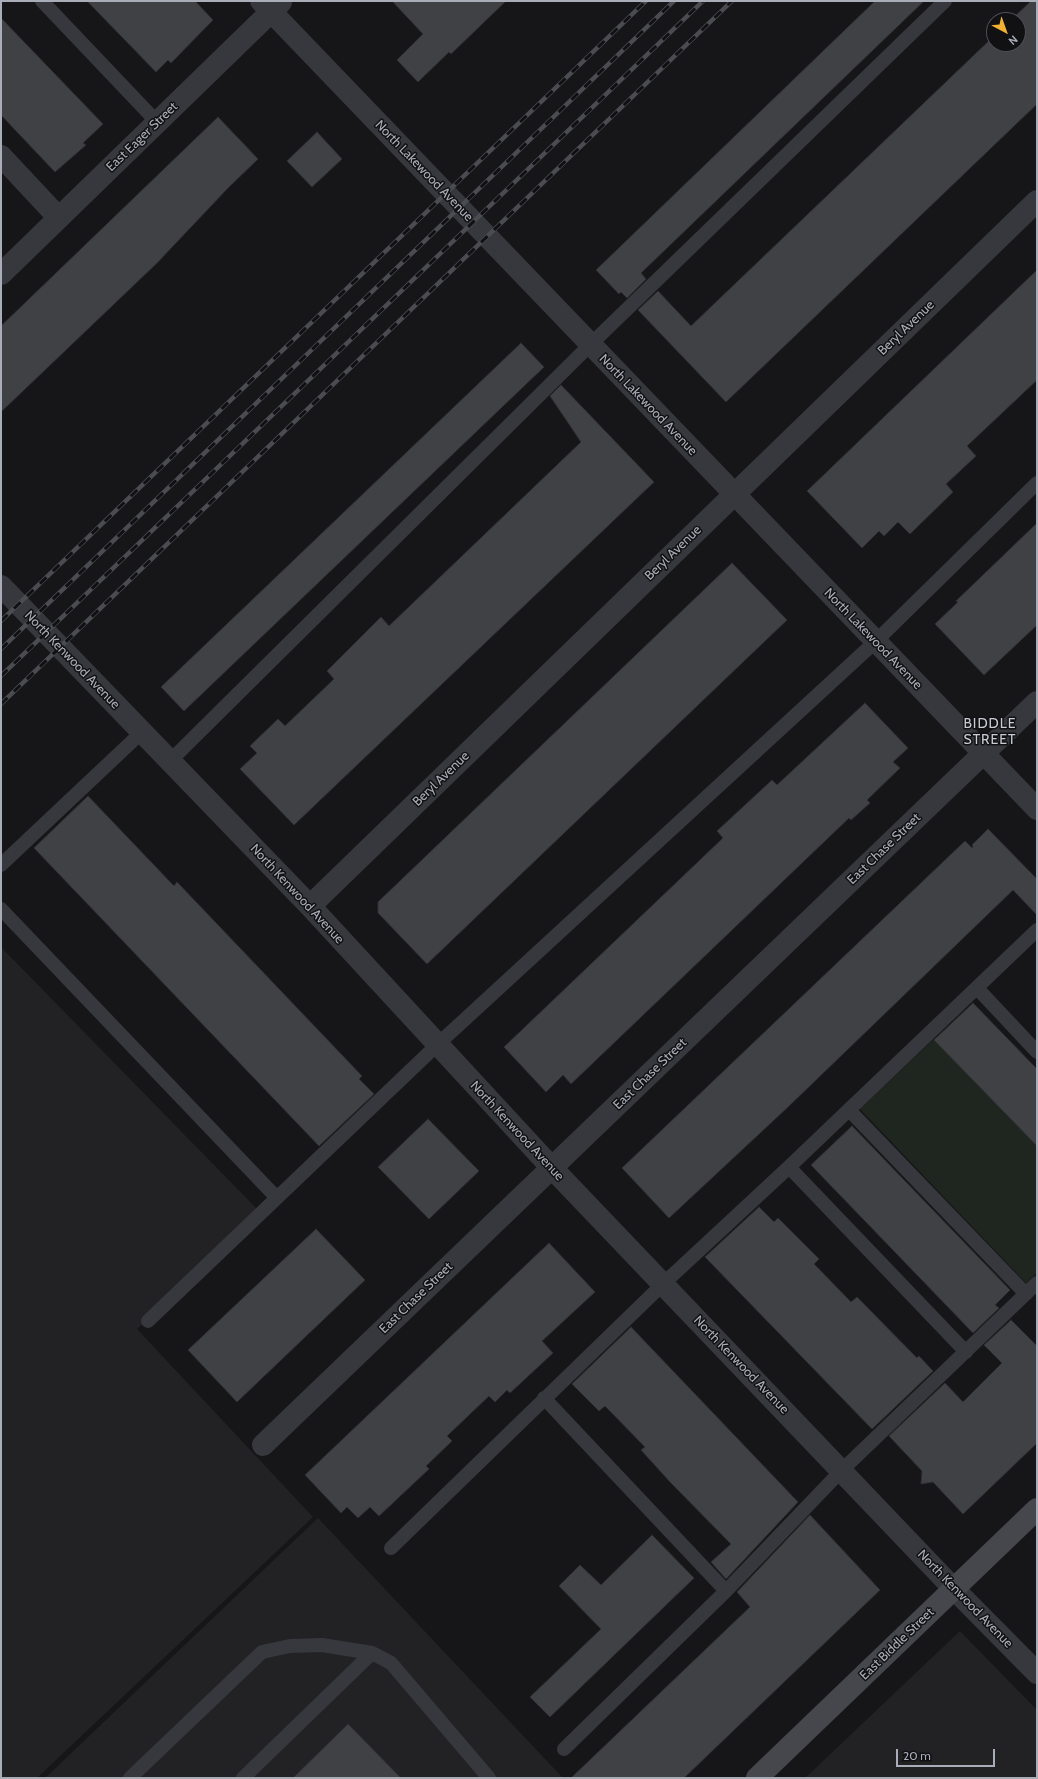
<!DOCTYPE html>
<html>
<head>
<meta charset="utf-8">
<style>
	body { margin:0 }
	#map { position:relative; width:1038px; height:1779px; overflow:hidden; background:#161618; font-family:Cabin,sans-serif }
	canvas { display:block }
	.frame { position:absolute; inset:0; border:2px solid #a8adb8; pointer-events:none }
	.north { position:absolute; left:986px; top:12px; width:40px; height:40px; box-sizing:border-box; background:#111113; border:1px solid #4d4f55; border-radius:50%; rotate:139deg; font-size:11px; font-weight:700; line-height:16px; text-align:center; color:#a8adb8 }
	.north::after { content:''; display:block; margin:auto; width:14px; height:18px; background:#f2b134; clip-path:polygon(50% 0,100% 100%,50% 72%,0 100%) }
	.scale { position:absolute; left:896px; top:1749px; width:99px; height:18px; box-sizing:border-box; border:2px solid #a8adb8; border-top:0; padding-left:5px; font-size:12px; line-height:14px; white-space:nowrap; color:#a8adb8; -webkit-text-stroke:3px #111113; paint-order:stroke }
</style>
</head>
<body>
<div id="map">
<canvas width="1038" height="1779"></canvas>
<div class="frame"></div>
<div class="north">N</div>
<div class="scale">20 m</div>
</div>
<script>
const ctx = document.querySelector('canvas').getContext('2d');
ctx.lineJoin = 'round';
function paint(path, color) { ctx.fillStyle = color; ctx.fill(path, 'evenodd'); }
const poly = rows => new Path2D(rows.map(r => 'M' + r).join(''));
function strokePath(path, color, width, dash) { ctx.strokeStyle = color; ctx.lineWidth = width; ctx.lineCap = dash ? 'butt' : 'round'; ctx.setLineDash(dash || []); ctx.stroke(path); }
function write(font, color, halo, rows, align = 'center') {
  ctx.font = font + ' Cabin,sans-serif'; ctx.lineWidth = 3; ctx.setLineDash([]); ctx.textBaseline = 'middle'; ctx.strokeStyle = halo; ctx.fillStyle = color; for (const [text, x, y, turn = 0] of rows) {
    ctx.save(); ctx.translate(x, y); ctx.rotate((+turn || 0) * Math.PI / 180); ctx.textAlign = isNaN(turn) ? turn : align; if (halo) ctx.strokeText(text, 0, 0); ctx.fillText(text, 0, 0); ctx.restore();
  }
}
const built = poly([
	[1,947,259,1211,137,1329,313,1517,37,1778,1,1778],
	[318,1518,563,1778,45,1778],
	[960,1631,1037,1710,1037,1778,805,1778]
]);
const green = poly([
	[934,1039,1037,1146,1037,1273,1026,1283,860,1109]
]);
const building = poly([
	[87,1,195,1,213,20,171,63,168,60,156,72,87,1],
	[392,1,506,1,451,54,449,52,418,82,397,60,423,34,392,1],
	[875,1,924,1,641,273,646,279,627,298,621,292,619,294,596,270,875,1],
	[1031,1,1037,1,1037,104,726,402,638,310,658,291,691,326,994,36,994,44,1018,44,1018,20,1011,20,1031,1],
	[1,18,103,124,83,143,86,145,55,172,1,115,1,18],
	[218,117,258,159,228,188,157,263,1,412,1,326,218,117],
	[317,132,342,159,312,187,287,161,317,132],
	[1037,270,1037,380,967,446,976,456,946,484,953,492,910,534,898,522,884,536,879,531,862,548,807,491,1037,270],
	[521,343,544,367,184,711,161,687,521,343],
	[561,385,654,482,294,825,240,769,257,753,250,746,278,719,285,726,334,679,327,671,381,617,389,626,581,442,550,396,561,385],
	[1037,523,1037,625,984,675,935,624,958,602,956,601,1037,523],
	[732,563,787,620,427,964,380,915,378,913,378,902,732,563],
	[865,703,908,748,893,762,900,768,867,800,870,803,851,820,849,818,571,1084,563,1075,546,1092,504,1047,723,838,717,831,772,780,777,785,865,703],
	[88,796,174,886,177,882,362,1076,359,1079,374,1094,319,1146,34,848,88,796],
	[988,829,1037,879,1037,915,1013,890,788,1107,669,1218,622,1168,965,841,972,848,973,846,972,845,988,829],
	[973,1003,1037,1069,1037,1146,934,1040,973,1003],
	[428,1119,479,1171,429,1219,378,1167,428,1119],
	[852,1126,1010,1290,995,1305,999,1308,973,1333,811,1165,852,1126],
	[759,1207,774,1222,778,1218,819,1259,814,1264,851,1302,857,1297,917,1358,919,1356,933,1371,872,1429,705,1257,759,1207],
	[316,1229,365,1280,237,1402,188,1350,316,1229],
	[549,1243,595,1292,542,1341,553,1353,510,1393,507,1390,495,1402,489,1396,447,1436,452,1441,426,1466,429,1469,379,1516,370,1507,358,1518,347,1507,341,1513,305,1475,549,1243],
	[1011,1320,1037,1346,1037,1443,963,1514,933,1482,921,1484,922,1471,889,1436,945,1383,963,1402,1002,1363,984,1345,1011,1320],
	[631,1327,798,1502,726,1579,711,1562,731,1544,671,1483,641,1450,645,1447,605,1406,599,1411,572,1384,631,1327],
	[810,1515,880,1590,684,1778,571,1778,750,1607,737,1592,810,1515],
	[652,1535,694,1578,550,1717,530,1697,601,1629,559,1586,580,1565,601,1585,652,1535],
	[348,1724,401,1778,293,1778,348,1724]
]);
const lane = poly([
	[42,1,157,122],
	[170,761,590,345,945,1],
	[1,865,142,732],
	[1,909,277,1198],
	[977,988,1037,1052],
	[849,1110,1026,1294],
	[789,1167,966,1352],
	[148,1321,437,1045,875,642,1037,483],
	[544,1398,726,1591],
	[391,1548,663,1284,789,1167,1037,930],
	[564,1749,726,1591,841,1471,1037,1283],
	[130,1778,262,1652,290,1646,322,1645,372,1653,391,1663,489,1778],
	[243,1778,372,1653]
]);
const street = poly([
	[261,1,1037,809],
	[1,156,59,218],
	[1,274,281,2],
	[1,586,310,906,552,1168,954,1589,1037,1673],
	[310,906,1037,201],
	[263,1445,1037,702]
]);
const secondary = poly([
	[757,1778,1037,1509]
]);
const rail = poly([
	[1,621,646,1],
	[1,649,674,1],
	[1,676,703,1],
	[1,704,732,1]
]);
const streetNames = [
	["East Eager Street",142,137,-44],
	["North Lakewood Avenue",424,171,46],
	["Beryl Avenue",906,328,-44],
	["North Lakewood Avenue",648,405,46],
	["Beryl Avenue",673,553,-44],
	["North Lakewood Avenue",873,639,46],
	["North Kenwood Avenue",72,660,46],
	["Beryl Avenue",441,779,-44],
	["East Chase Street",884,849,-44],
	["North Kenwood Avenue",297,894,47],
	["East Chase Street",650,1074,-44],
	["North Kenwood Avenue",517,1131,47],
	["East Chase Street",416,1298,-44],
	["North Kenwood Avenue",741,1365,46],
	["North Kenwood Avenue",965,1599,46],
	["East Biddle Street",897,1644,-44]
];
const neighbourhoodNames = [
	["BIDDLE",990,724],
	["STREET",990,740]
];
paint(built, '#222225');
paint(green, '#1e261f');
paint(building, '#404145');
strokePath(building, '#303034', 1);
strokePath(lane, '#37383d', 14);
strokePath(street, '#37383d', 22);
strokePath(secondary, '#45474d', 22);
strokePath(rail, '#4a4c52', 4.5);
strokePath(rail, '#111113', 3, [9]);
write('13px', '#a8adb8', '#111113', streetNames);
ctx.letterSpacing = '1px';
write('14px', '#c9ccd4', '#111113', neighbourhoodNames);
ctx.letterSpacing = '0px';
</script>
</body>
</html>
